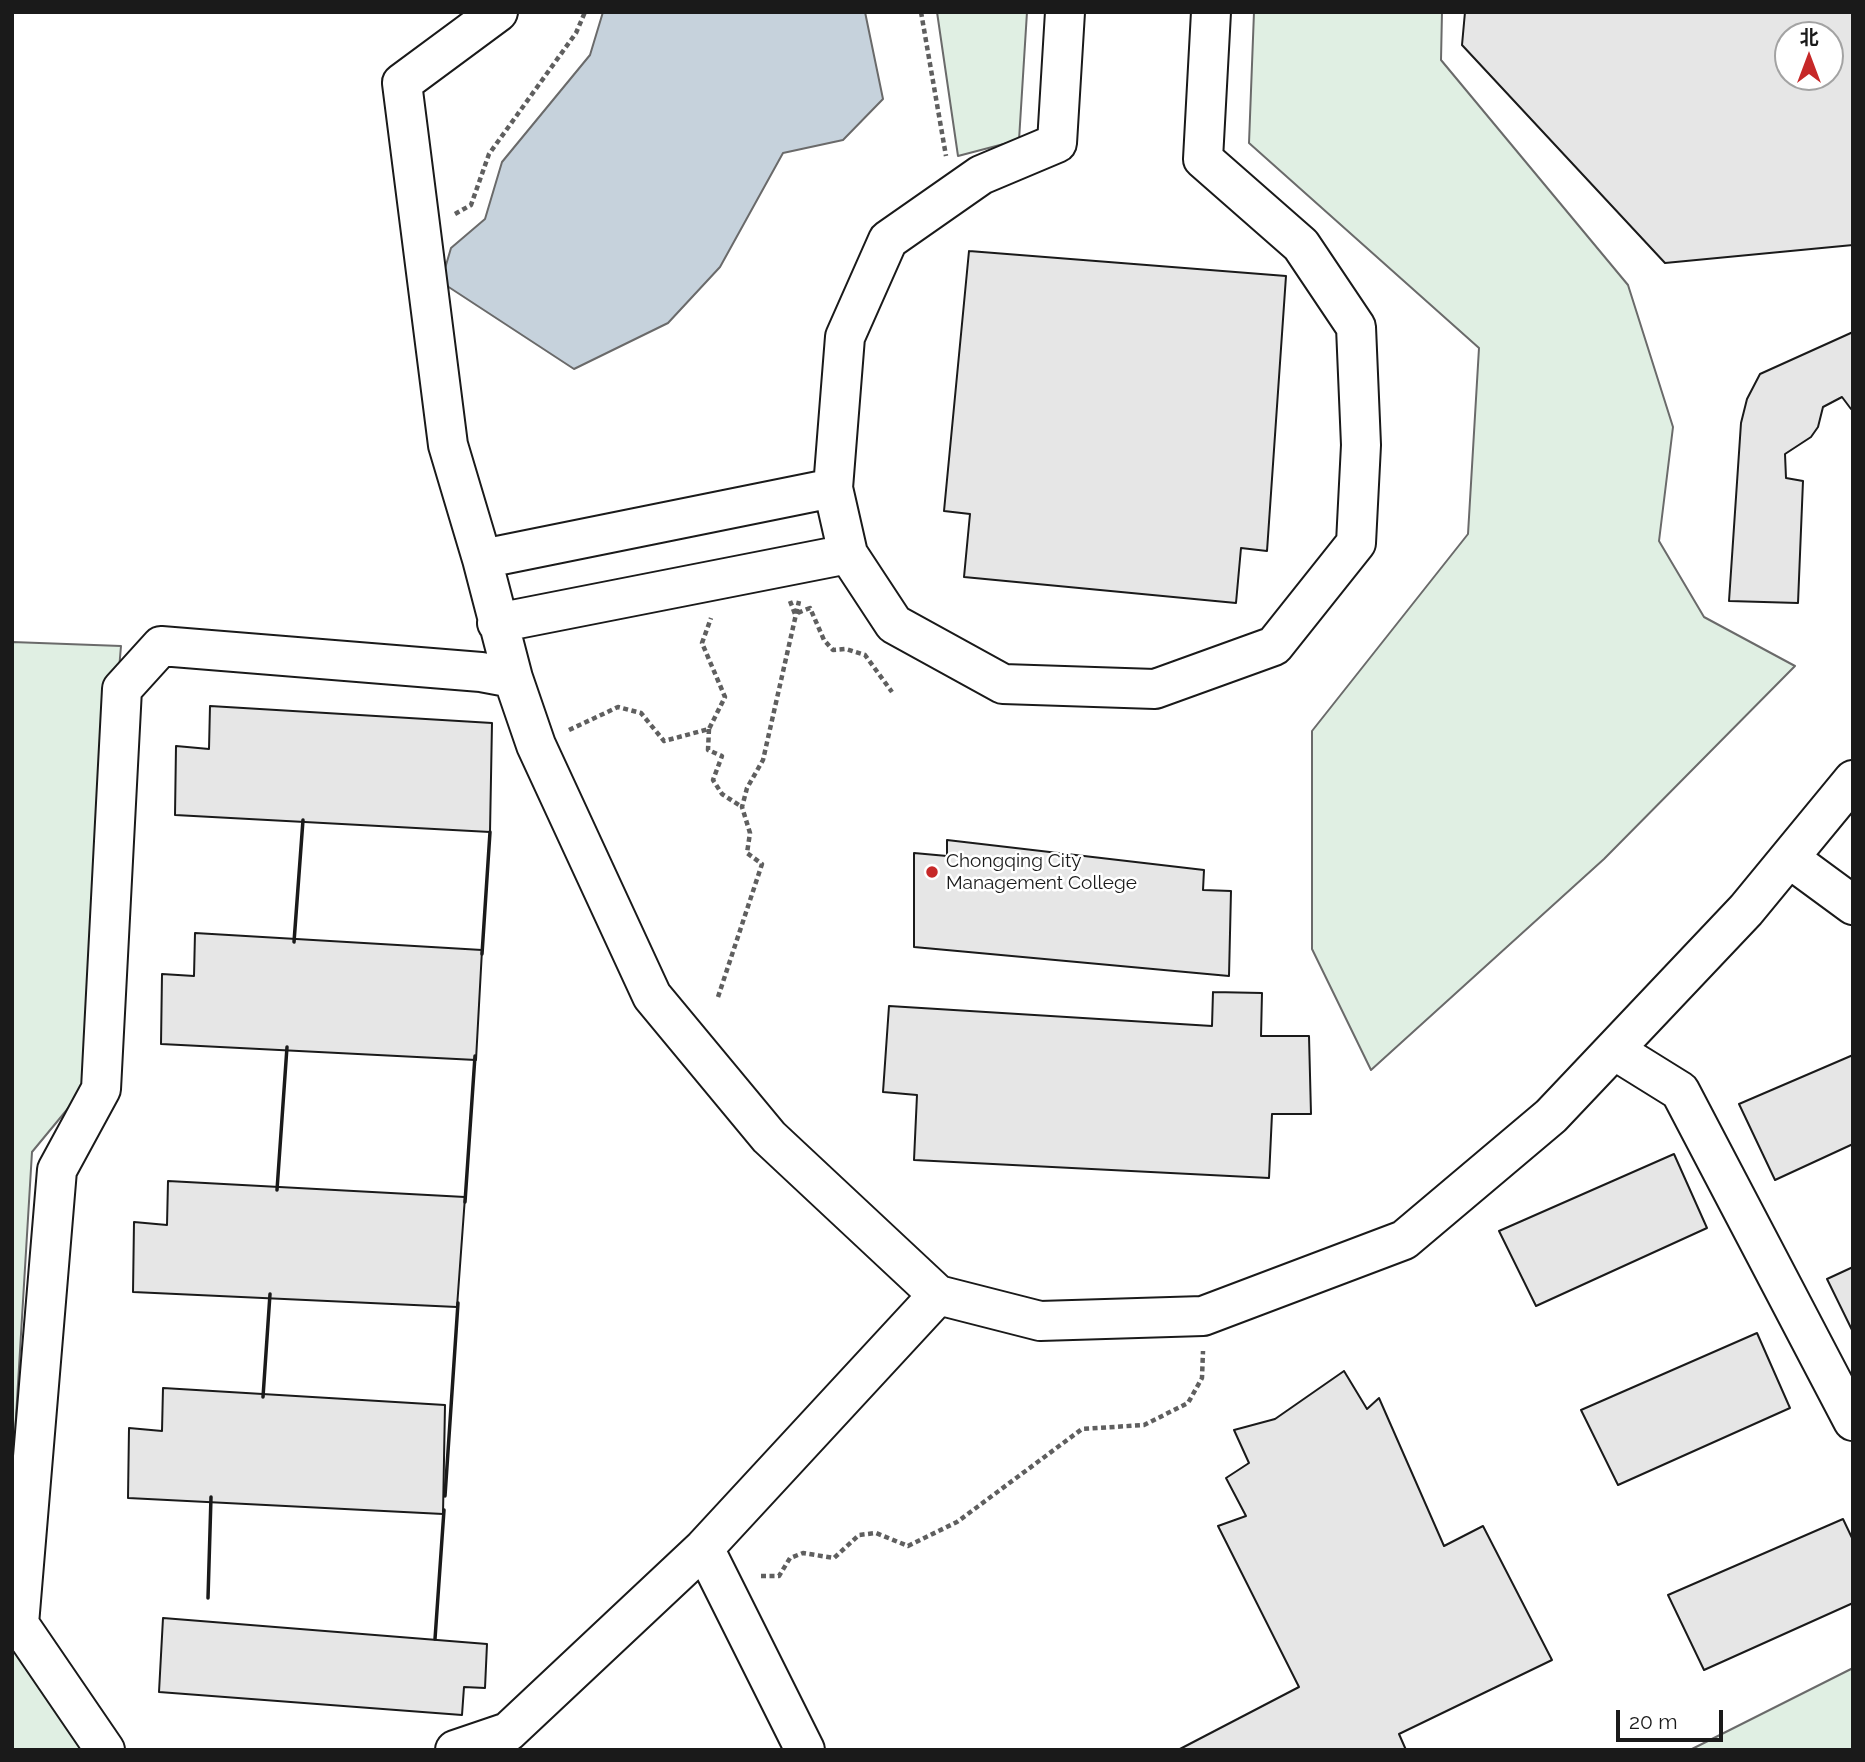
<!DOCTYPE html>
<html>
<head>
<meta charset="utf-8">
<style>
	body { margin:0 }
	#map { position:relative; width:1865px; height:1762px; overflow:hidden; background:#fff; font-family:Raleway,"Noto Sans SC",sans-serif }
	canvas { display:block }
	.frame { position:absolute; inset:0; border:14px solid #1a1a1a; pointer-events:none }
	.north { position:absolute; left:1774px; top:21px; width:70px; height:70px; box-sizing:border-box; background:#fff; border:2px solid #a3a3a3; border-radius:50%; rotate:0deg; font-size:19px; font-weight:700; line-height:28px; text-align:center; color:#1a1a1a }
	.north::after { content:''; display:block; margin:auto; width:24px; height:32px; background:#c62828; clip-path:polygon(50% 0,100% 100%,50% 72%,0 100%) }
	.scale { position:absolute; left:1616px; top:1710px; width:107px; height:32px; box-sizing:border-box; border:4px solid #1a1a1a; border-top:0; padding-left:9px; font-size:21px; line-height:24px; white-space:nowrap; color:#1a1a1a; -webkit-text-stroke:5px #fff; paint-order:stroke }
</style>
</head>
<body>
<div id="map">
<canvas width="1865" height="1762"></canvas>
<div class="frame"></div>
<div class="north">北</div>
<div class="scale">20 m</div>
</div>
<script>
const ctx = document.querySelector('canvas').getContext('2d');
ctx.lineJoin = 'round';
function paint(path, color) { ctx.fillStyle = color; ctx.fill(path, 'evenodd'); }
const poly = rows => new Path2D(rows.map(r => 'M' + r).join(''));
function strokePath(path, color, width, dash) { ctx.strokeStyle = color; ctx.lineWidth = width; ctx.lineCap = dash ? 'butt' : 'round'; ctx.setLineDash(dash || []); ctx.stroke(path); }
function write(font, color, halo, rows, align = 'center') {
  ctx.font = font + ' Raleway,sans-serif'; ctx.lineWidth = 5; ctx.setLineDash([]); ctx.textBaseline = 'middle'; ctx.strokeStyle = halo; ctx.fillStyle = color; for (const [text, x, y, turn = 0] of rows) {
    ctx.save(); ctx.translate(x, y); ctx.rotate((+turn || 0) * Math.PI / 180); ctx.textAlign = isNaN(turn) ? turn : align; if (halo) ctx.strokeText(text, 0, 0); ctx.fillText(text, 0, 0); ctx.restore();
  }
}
const green = poly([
	[937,12,1027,12,1019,140,958,156,937,12],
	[1254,12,1442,12,1441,60,1628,285,1673,427,1659,541,1704,617,1795,666,1604,859,1371,1070,1312,949,1312,731,1468,534,1479,348,1249,143,1254,12],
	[12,642,121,646,84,1080,70,1106,32,1152,12,1483,12,642],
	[12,1642,93,1750,12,1750,12,1642],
	[1853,1668,1853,1750,1690,1750,1853,1668]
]);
const water = poly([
	[603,12,865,12,883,99,843,140,783,153,720,267,668,323,574,369,441,282,451,248,485,219,502,162,590,55,603,12]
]);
const building = poly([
	[1465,12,1853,12,1853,245,1665,263,1462,45,1465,12],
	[1788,35,1830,35,1830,77,1788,77,1788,35],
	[969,251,1286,276,1267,551,1241,548,1236,603,964,577,970,514,944,511,969,251],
	[1853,332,1853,408,1851,409,1842,397,1823,407,1818,427,1811,437,1785,454,1786,478,1803,481,1798,603,1729,601,1741,423,1747,399,1760,374,1853,332],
	[210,706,492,723,490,832,175,815,176,746,209,749,210,706],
	[947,840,1204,870,1203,890,1231,891,1229,976,914,947,914,853,947,856,947,840],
	[195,933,482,950,476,1060,161,1044,162,974,194,976,195,933],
	[1213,992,1262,993,1261,1036,1309,1036,1311,1114,1272,1114,1269,1178,914,1160,917,1095,883,1092,889,1006,1212,1026,1213,992],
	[1853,1055,1853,1144,1775,1180,1739,1104,1853,1055],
	[1674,1154,1707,1228,1536,1306,1499,1231,1674,1154],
	[168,1181,465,1197,457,1307,133,1292,134,1222,167,1225,168,1181],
	[1853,1267,1853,1332,1827,1279,1853,1267],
	[1757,1333,1790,1408,1618,1485,1581,1410,1757,1333],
	[1344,1371,1367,1409,1379,1398,1444,1546,1483,1526,1552,1660,1399,1734,1406,1750,1178,1750,1299,1687,1218,1526,1246,1516,1226,1478,1249,1463,1234,1430,1275,1419,1344,1371],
	[163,1388,445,1405,443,1514,128,1498,129,1428,162,1431,163,1388],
	[1843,1519,1853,1540,1853,1603,1704,1670,1668,1595,1843,1519],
	[163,1618,487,1644,485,1688,464,1687,462,1715,159,1692,163,1618]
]);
const path = poly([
	[921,12,946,156],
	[455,214,471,205,489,154,576,33,585,12],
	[790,601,795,614,810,608,824,640,833,650,846,649,865,655,892,692],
	[709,729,708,750,722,756,713,780,722,794,742,807],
	[569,730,618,707,641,713,664,741,709,729,725,697,702,643,711,618],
	[718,997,762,864,747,853,750,833,742,807,747,788,763,760,799,601],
	[761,1576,779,1576,790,1558,803,1553,834,1558,859,1535,876,1533,908,1546,957,1522,1082,1429,1144,1425,1188,1403,1202,1378,1203,1351]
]);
const minor = poly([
	[498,12,402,83,448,445,482,559,513,678,536,745,652,996,769,1137,938,1295,1040,1321,1203,1316,1404,1240,1551,1116,1746,910,1853,780],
	[1065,12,1057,143,981,175,888,240,845,337,833,488,848,554,894,624,1003,684,1155,689,1274,646,1356,543,1361,445,1356,327,1301,245,1203,159,1211,12],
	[482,559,833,488],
	[497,623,848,554],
	[1789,858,1853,905],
	[1614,1050,1680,1091,1853,1421],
	[704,1548,805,1750],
	[105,1750,19,1624,57,1170,101,1089,122,689,161,646,481,672,513,678],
	[455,1750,508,1732,704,1548,938,1295]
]);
const wall = poly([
	[294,942,303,820],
	[482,954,490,832],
	[277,1190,287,1047],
	[465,1202,475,1056],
	[263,1397,270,1294],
	[445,1496,458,1303],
	[208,1598,211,1497],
	[435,1639,444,1510]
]);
const markers = [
	[932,872,7,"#c62828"]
];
const poiNames = [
	["Chongqing City",946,861],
	["Management College",946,883]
];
paint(green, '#e0efe3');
strokePath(green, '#6a6a6a', 2);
paint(water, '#c6d2dc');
strokePath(water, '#6a6a6a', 2);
paint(building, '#e6e6e6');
strokePath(building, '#1a1a1a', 2);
strokePath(minor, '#1a1a1a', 42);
strokePath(path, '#5f5f5f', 4.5, [5, 3.5]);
strokePath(minor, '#fff', 38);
strokePath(wall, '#1a1a1a', 3.5);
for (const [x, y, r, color] of markers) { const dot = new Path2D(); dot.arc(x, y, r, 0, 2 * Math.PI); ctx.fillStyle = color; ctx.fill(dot); strokePath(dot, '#fff', 2.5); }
write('19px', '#1a1a1a', '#fff', poiNames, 'left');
</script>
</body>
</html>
